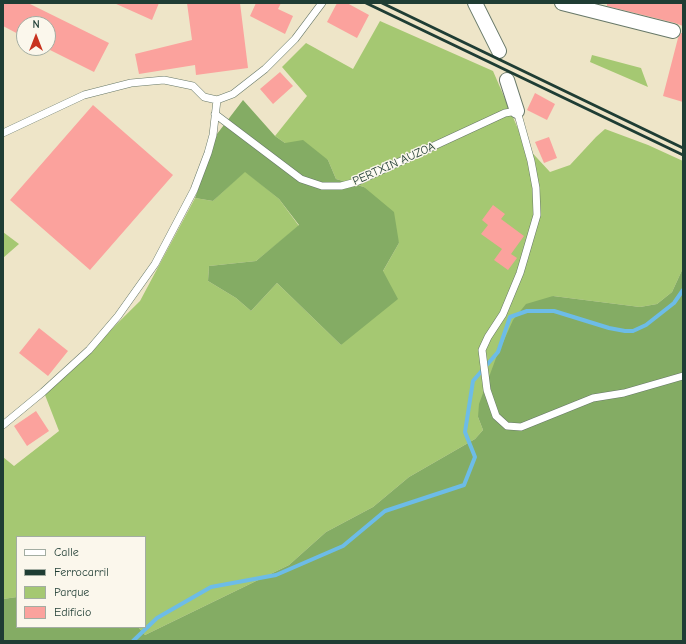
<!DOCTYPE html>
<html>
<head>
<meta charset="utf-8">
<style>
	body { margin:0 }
	#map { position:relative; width:686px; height:644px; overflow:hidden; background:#eee5c8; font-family:"Comic Neue",sans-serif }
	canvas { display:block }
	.frame { position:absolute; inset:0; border:4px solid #1f3d34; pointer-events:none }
	.legend { position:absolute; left:16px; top:536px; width:130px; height:92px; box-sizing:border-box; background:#fbf7ec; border:1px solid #a3ada2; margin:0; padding:5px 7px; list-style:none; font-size:12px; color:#1f3d34 }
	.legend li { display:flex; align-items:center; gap:8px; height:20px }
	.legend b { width:20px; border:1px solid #a3ada2 }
	.north { position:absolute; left:16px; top:16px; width:40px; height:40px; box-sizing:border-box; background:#fbf7ec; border:1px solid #a3ada2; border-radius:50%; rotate:0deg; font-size:11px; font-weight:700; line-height:16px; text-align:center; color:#1f3d34 }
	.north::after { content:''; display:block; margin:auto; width:14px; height:18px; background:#c8321e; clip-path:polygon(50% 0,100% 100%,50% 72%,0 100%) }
</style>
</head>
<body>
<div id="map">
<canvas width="686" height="644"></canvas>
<div class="frame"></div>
<ul class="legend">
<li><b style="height:5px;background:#fff"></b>Calle</li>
<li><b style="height:5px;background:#1f3d34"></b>Ferrocarril</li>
<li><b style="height:11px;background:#a5c872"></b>Parque</li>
<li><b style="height:11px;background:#fba29d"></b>Edificio</li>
</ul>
<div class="north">N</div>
</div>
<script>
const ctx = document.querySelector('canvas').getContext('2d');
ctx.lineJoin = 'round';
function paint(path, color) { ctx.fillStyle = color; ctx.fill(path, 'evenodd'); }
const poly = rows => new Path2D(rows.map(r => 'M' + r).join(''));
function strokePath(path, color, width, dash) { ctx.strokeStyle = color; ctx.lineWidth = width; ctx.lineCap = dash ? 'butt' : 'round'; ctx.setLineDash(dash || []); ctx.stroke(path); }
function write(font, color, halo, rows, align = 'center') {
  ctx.font = font + ' "Comic Neue",sans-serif'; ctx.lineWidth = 3; ctx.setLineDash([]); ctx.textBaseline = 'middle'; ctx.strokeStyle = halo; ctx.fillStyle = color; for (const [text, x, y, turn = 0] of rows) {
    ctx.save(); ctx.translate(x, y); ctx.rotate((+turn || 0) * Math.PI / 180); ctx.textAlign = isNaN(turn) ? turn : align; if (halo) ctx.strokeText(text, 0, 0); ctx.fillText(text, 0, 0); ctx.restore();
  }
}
const green = poly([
	[380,21,493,71,525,145,550,172,570,165,596,137,605,129,648,145,683,161,683,268,672,292,657,304,640,307,553,296,478,417,483,430,475,439,409,477,373,507,326,532,289,565,145,635,138,627,145,627,145,537,17,537,17,597,3,599,3,457,14,466,59,431,45,395,140,301,195,198,213,201,245,171,279,199,299,226,256,261,209,266,208,281,236,298,251,311,277,283,341,345,399,243,364,187,336,179,328,160,285,143,275,136,307,96,282,67,306,43,353,69],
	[592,55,641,68,648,87,590,62],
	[3,232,19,244,3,258]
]);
const forest = poly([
	[243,100,275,136,285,143,303,140,328,160,336,179,364,187,394,212,399,243,383,271,398,299,341,345,277,283,251,311,236,298,208,281,209,266,256,261,299,225,279,199,245,172,213,201,195,198,217,134],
	[683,268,683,641,3,641,3,599,17,597,17,627,138,627,145,635,289,565,326,532,373,507,409,477,475,439,483,430,478,417,479,404,496,358,513,320,526,304,553,296,640,307,657,304,672,292]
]);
const stream = poly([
	[133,641,157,618,211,587,276,575,343,546,385,511,464,485,475,457,465,432,473,381,498,352,510,317,527,311,554,311,609,328,625,331,633,331,646,325,674,303,683,290]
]);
const building = poly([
	[3,3,28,3,109,43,94,72,48,49,48,24,24,24,24,37,3,26],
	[114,3,159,3,152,20],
	[187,3,240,3,248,68,196,75,195,65,139,74,135,54,192,40],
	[256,3,281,3,278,9,293,16,285,34,250,16],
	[337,3,347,3,369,15,357,38,327,22],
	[607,3,683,3,683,26,675,23,607,6],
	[681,33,683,33,683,102,663,96,678,38],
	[280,72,293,86,273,104,260,89],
	[535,93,555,104,547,120,527,110],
	[93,105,173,175,90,270,10,200],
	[549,137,557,158,544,163,535,142],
	[493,205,505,214,501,219,524,236,511,254,517,258,508,270,494,260,502,249,481,234,488,225,482,220],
	[39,328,68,351,48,376,19,353],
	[36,411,49,431,27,446,14,426]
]);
const service = poly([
	[215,114,301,179,322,186,341,186,356,182,505,113,517,111,531,161,536,188,537,215,520,273,503,314,488,337,482,350,487,390,496,416,507,426,521,427,593,398,624,393,683,376],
	[3,133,84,95,131,83,164,80,193,86,204,97,217,100,233,94,265,69,295,39,322,3],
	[3,425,43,392,89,350,118,316,155,264,194,190,208,153,213,135,217,100]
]);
const minor = poly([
	[475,3,499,51],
	[562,3,673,31],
	[507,80,517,111]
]);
const rail = poly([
	[366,3,683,155],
	[382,3,683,148]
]);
const streetNames = [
	["PERTXIN AUZOA",394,164,-24]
];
paint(green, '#a5c872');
paint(forest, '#84ac64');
strokePath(stream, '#6dbce7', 4);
paint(building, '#fba29d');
strokePath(service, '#677868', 8);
strokePath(minor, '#677868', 16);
strokePath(service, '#fff', 7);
strokePath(minor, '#fff', 14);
strokePath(rail, '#1f3d34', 3);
write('12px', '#1f3d34', '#fbf7ec', streetNames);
</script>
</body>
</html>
